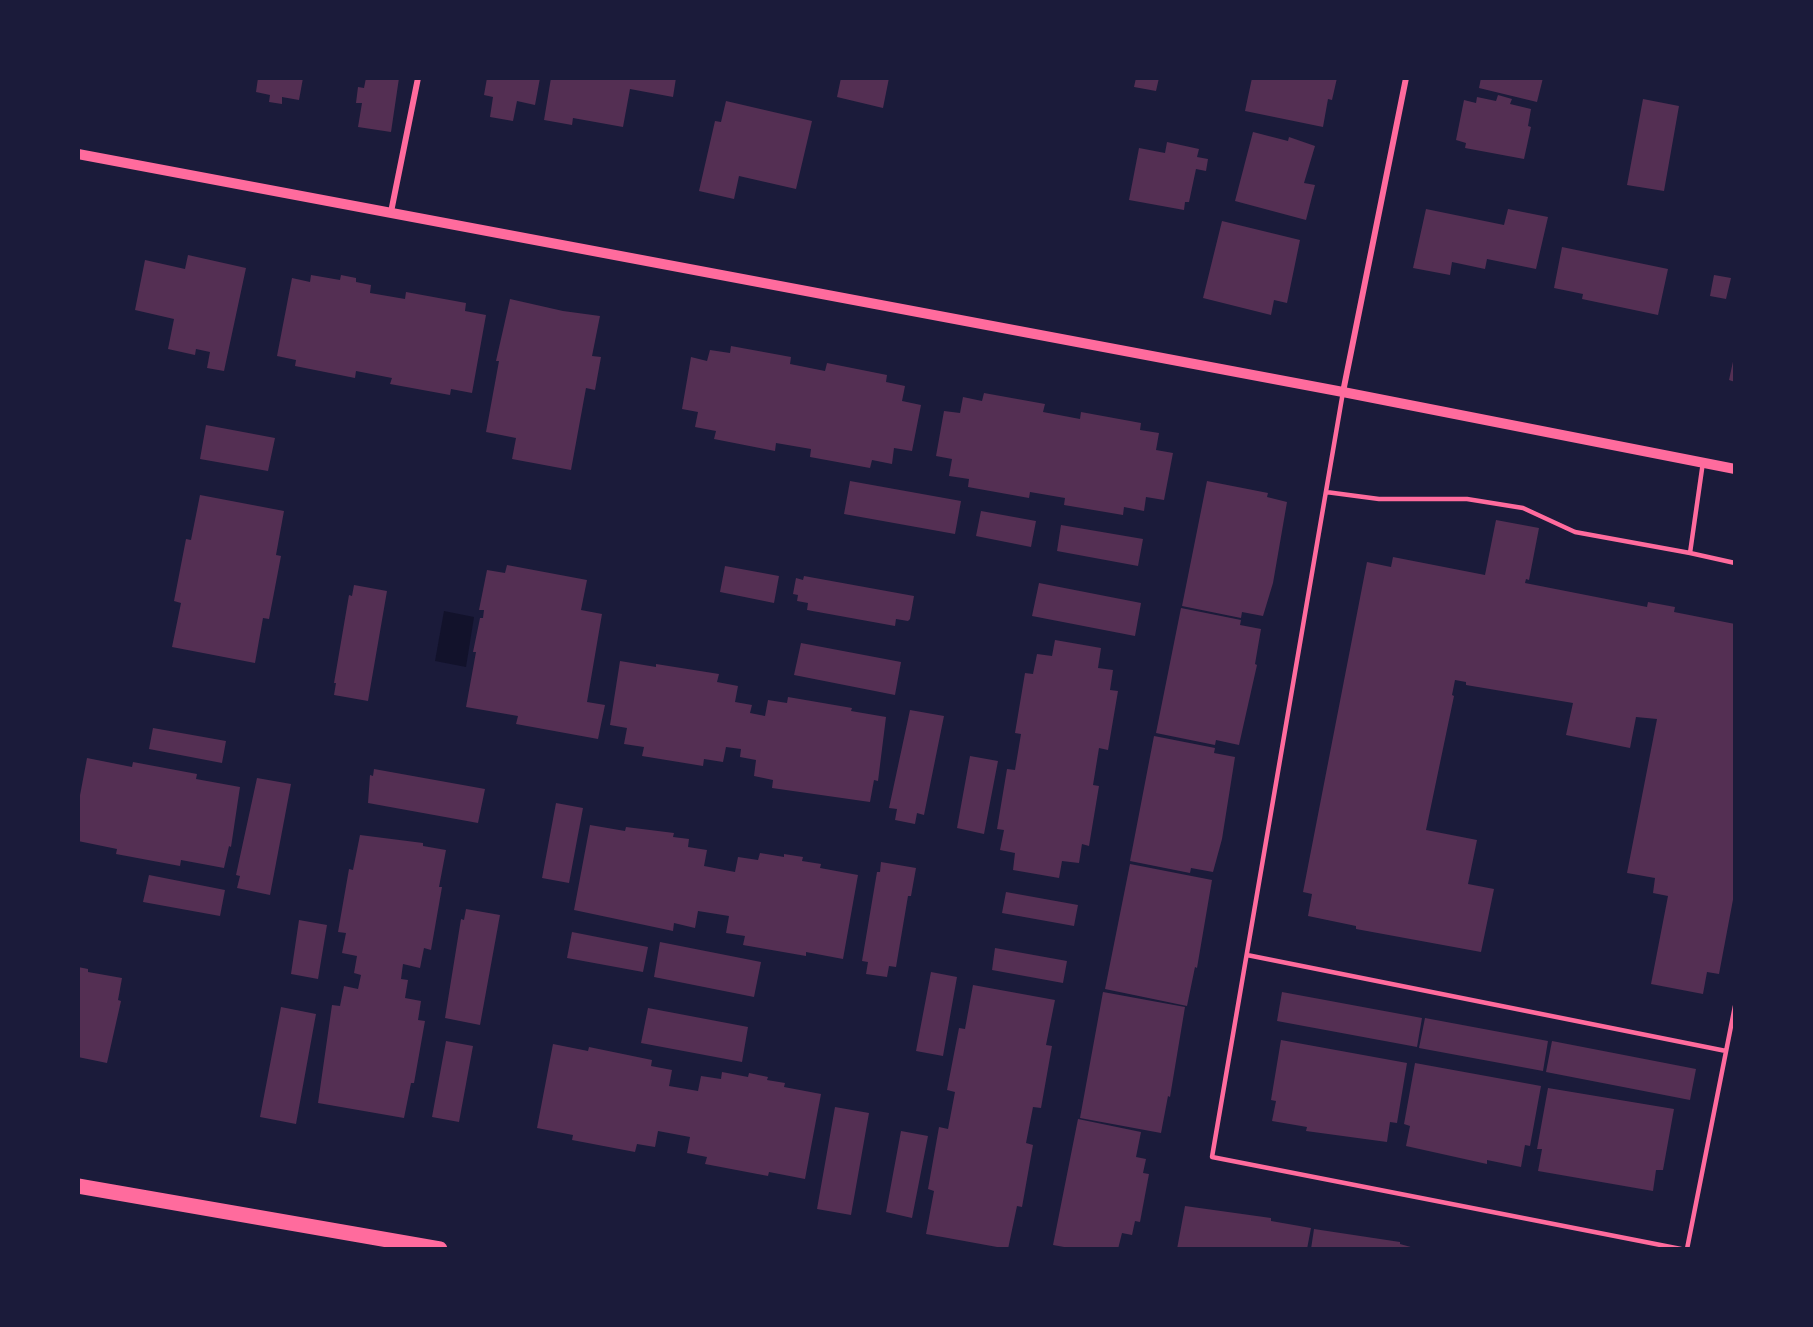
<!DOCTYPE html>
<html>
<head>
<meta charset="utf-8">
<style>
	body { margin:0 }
	#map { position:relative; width:1813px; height:1327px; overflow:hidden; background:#1b1b3a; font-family:Montserrat,sans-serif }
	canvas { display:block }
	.frame { position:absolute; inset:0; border:80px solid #1b1b3a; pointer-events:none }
</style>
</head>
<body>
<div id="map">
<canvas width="1813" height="1327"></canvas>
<div class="frame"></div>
</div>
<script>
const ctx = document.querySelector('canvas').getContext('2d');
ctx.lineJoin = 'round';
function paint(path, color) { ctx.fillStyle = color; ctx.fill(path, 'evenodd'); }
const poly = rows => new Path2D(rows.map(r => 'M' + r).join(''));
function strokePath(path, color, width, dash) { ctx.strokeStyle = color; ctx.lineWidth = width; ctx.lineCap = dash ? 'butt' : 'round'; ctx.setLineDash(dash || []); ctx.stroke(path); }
const water = poly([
	[444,611,474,617,466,667,435,661]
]);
const building = poly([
	[258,78,303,78,299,100,282,97,282,104,269,102,270,95,256,92],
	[366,78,399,78,391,132,358,127,362,103,356,103,358,87,364,88],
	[487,78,540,78,535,105,517,101,513,121,490,117,493,97,484,95],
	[551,78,579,79,676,78,673,97,630,89,623,127,573,118,572,125,544,120],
	[841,78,889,78,883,108,837,97],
	[1136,78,1159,78,1156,91,1134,87],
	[1252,78,1337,78,1332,100,1328,99,1323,127,1245,111],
	[1481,78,1543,78,1537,102,1479,88],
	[1498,95,1512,99,1510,104,1531,109,1528,126,1531,127,1524,159,1465,148,1466,143,1456,140,1464,100,1476,103,1477,97,1496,101],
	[1643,99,1679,106,1664,191,1627,185],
	[726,101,812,121,796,189,739,176,734,199,699,191,715,121,721,122],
	[1253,132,1288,141,1289,137,1315,146,1304,183,1315,185,1306,220,1235,201],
	[1167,142,1199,149,1197,157,1208,159,1206,171,1196,169,1189,202,1185,202,1184,210,1129,200,1139,148,1165,153],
	[1426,209,1504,225,1508,209,1548,217,1536,269,1487,259,1485,269,1452,262,1450,275,1413,268],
	[1222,221,1300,240,1287,303,1274,300,1271,315,1203,298],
	[1562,247,1668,269,1658,315,1582,299,1583,294,1554,288],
	[188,255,246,268,224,371,207,368,210,352,196,349,195,355,168,349,174,319,135,310,145,260,185,269],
	[311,275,340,280,341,275,356,278,356,282,371,285,370,293,405,299,406,292,466,303,465,311,486,315,472,393,451,389,450,395,390,384,392,378,356,371,355,378,295,366,296,360,277,356,292,278,310,282],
	[1714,275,1731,278,1726,299,1710,296],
	[510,299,563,311,600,316,592,356,601,357,595,390,586,388,571,470,512,459,516,438,486,432,499,361,496,361],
	[731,346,791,357,790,364,825,371,827,363,887,375,886,382,905,386,902,401,921,405,912,451,894,448,892,464,872,460,870,468,810,457,811,449,776,443,775,451,714,439,716,431,695,427,698,412,682,409,691,357,707,361,710,350,730,353],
	[1734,357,1735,357,1735,382,1729,380],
	[984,393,1045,404,1043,412,1080,419,1081,412,1141,423,1140,430,1159,433,1156,450,1173,453,1164,500,1146,497,1144,511,1124,507,1123,515,1064,505,1065,498,1030,492,1029,498,968,487,969,479,949,476,952,459,936,456,944,411,960,413,963,397,982,401],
	[206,425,275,438,268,471,200,459],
	[850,481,961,501,955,534,844,514],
	[1207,481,1268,493,1267,497,1287,502,1273,583,1263,616,1242,612,1241,618,1182,606],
	[200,495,284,511,276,555,281,556,269,619,263,618,255,663,172,647,181,603,174,601,186,539,191,540],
	[981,511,1036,521,1031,547,976,536],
	[1496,520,1539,528,1529,580,1526,579,1525,583,1647,607,1648,602,1675,607,1674,612,1735,624,1735,889,1719,974,1707,972,1703,994,1651,984,1668,896,1653,893,1655,878,1627,873,1657,719,1636,717,1630,748,1566,735,1573,703,1466,685,1466,682,1455,680,1452,695,1454,696,1426,830,1477,840,1468,884,1494,889,1481,952,1356,929,1356,926,1308,916,1312,894,1303,892,1367,562,1391,567,1393,557,1485,575],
	[1061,525,1143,539,1138,566,1057,551],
	[507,565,587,580,581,610,602,614,587,702,605,705,598,739,516,724,518,716,466,707,476,652,473,652,480,618,483,618,484,610,479,610,487,570,505,573],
	[725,566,779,576,774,603,720,592],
	[804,576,914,596,910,619,908,621,896,619,895,626,807,610,808,603,797,601,798,595,793,594,796,578,803,580],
	[1039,583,1141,603,1135,636,1032,616],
	[354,585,387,591,368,701,334,695,336,683,334,683,349,595,352,596],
	[1181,608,1241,620,1240,625,1261,629,1255,664,1257,665,1239,745,1216,740,1215,745,1156,733],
	[1055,640,1101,648,1098,668,1113,670,1110,690,1118,691,1108,750,1099,748,1093,785,1099,786,1089,846,1082,844,1079,863,1062,861,1059,878,1013,870,1015,853,1000,850,1004,830,997,829,1007,769,1015,770,1021,734,1015,733,1025,673,1033,674,1037,654,1052,656],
	[801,643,901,662,895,695,794,675],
	[620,661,656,667,656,664,719,674,717,682,738,686,735,702,752,705,750,713,765,716,768,700,787,703,788,697,852,708,851,711,886,717,878,781,874,780,870,802,772,788,773,780,754,776,756,760,740,757,741,749,726,747,723,762,704,759,703,766,642,756,644,747,624,744,627,728,610,725],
	[910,710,944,716,924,815,917,813,915,824,895,820,897,809,889,808],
	[153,728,226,741,222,763,149,749],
	[1154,736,1215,748,1214,753,1235,757,1222,839,1213,872,1191,868,1190,873,1130,861],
	[970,756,998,761,984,834,957,828],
	[87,758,132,767,133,762,197,774,196,779,240,787,231,847,229,846,224,868,181,860,180,866,116,854,117,849,78,841,78,806],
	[374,769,485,789,478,823,368,803,370,775,373,776],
	[257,778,291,784,270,895,237,888,240,876,236,875],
	[556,803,583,808,569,883,542,878],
	[590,825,625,831,626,827,674,833,673,837,689,839,688,847,707,850,704,866,735,872,738,857,758,860,760,853,784,857,784,854,803,857,802,861,821,864,820,868,858,875,843,959,806,952,806,956,743,945,745,936,726,933,729,916,698,911,695,928,674,923,673,931,574,910],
	[360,835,423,843,423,846,446,850,439,887,442,887,431,950,424,948,420,968,403,964,401,979,408,980,405,998,421,1001,418,1020,425,1021,414,1083,411,1083,404,1118,318,1103,332,1005,340,1006,344,986,358,989,361,975,354,973,357,956,342,953,346,933,338,932,349,869,353,870],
	[881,862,916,868,911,896,908,896,896,967,889,966,887,977,866,974,868,962,862,961,877,872,880,872],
	[1130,864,1212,880,1197,968,1195,967,1187,1006,1105,989],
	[149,875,225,890,220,916,143,902],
	[1006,892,1078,905,1074,926,1002,913],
	[466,909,500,915,480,1025,445,1018,461,919,464,920],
	[299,920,327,925,318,979,291,974],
	[572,932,648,947,643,972,567,958],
	[660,942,761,962,754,997,654,977],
	[995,948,1067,961,1063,983,992,970],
	[78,967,88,969,88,972,122,978,118,1000,121,1001,107,1063,78,1057],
	[931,972,957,977,943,1056,916,1051],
	[973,985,1055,1000,1046,1045,1052,1046,1041,1108,1033,1107,1026,1143,1033,1145,1022,1207,1017,1206,1008,1249,926,1234,934,1191,928,1189,939,1127,948,1129,955,1092,947,1090,959,1028,965,1029],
	[1103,992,1185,1007,1170,1097,1168,1096,1161,1133,1080,1118],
	[1282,992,1422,1018,1417,1047,1277,1021],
	[281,1007,316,1014,296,1124,260,1117],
	[648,1008,748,1027,742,1062,641,1043],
	[1425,1018,1548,1041,1543,1071,1419,1048],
	[1281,1040,1407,1063,1397,1123,1390,1122,1387,1142,1306,1131,1307,1127,1272,1121,1276,1101,1271,1100],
	[446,1041,473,1046,459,1122,432,1117],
	[1552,1041,1696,1069,1690,1100,1546,1072],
	[553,1044,588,1051,589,1047,652,1060,651,1066,672,1070,669,1086,698,1091,701,1076,721,1079,722,1072,748,1077,749,1073,768,1077,767,1080,785,1083,784,1087,821,1094,805,1179,769,1172,768,1176,705,1164,707,1157,687,1153,690,1137,658,1131,655,1147,637,1144,635,1152,572,1140,573,1135,537,1128],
	[1415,1063,1541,1086,1530,1146,1525,1145,1521,1167,1487,1160,1487,1164,1406,1146,1410,1126,1404,1124],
	[1548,1088,1674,1109,1663,1170,1656,1170,1653,1191,1538,1171,1542,1149,1537,1149],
	[835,1107,869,1113,851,1215,817,1209],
	[1078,1119,1141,1132,1136,1157,1146,1159,1143,1173,1149,1174,1140,1222,1135,1221,1132,1235,1122,1233,1118,1249,1075,1249,1053,1245],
	[901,1131,928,1136,912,1218,886,1212],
	[1185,1206,1271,1218,1271,1221,1311,1228,1307,1249,1177,1249],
	[1314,1229,1400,1242,1400,1244,1418,1249,1311,1249]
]);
const service = poly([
	[1343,392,1212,1157,1681,1249],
	[1703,462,1690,553,1735,563],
	[1326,492,1379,499,1467,499,1523,508,1575,532,1690,553],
	[1247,955,1726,1051],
	[1687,1249,1735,1006]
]);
const minor = poly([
	[391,212,418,78],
	[1343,392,1406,78]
]);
const tertiary = poly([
	[78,154,1343,392,1735,469]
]);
const primary = poly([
	[78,1186,440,1249]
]);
paint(water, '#12122b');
paint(building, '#542f53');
strokePath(service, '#ff6b9d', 4.5);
strokePath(minor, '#ff6b9d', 6);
strokePath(tertiary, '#ff6b9d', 10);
strokePath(primary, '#ff6b9d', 15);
</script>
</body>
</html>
